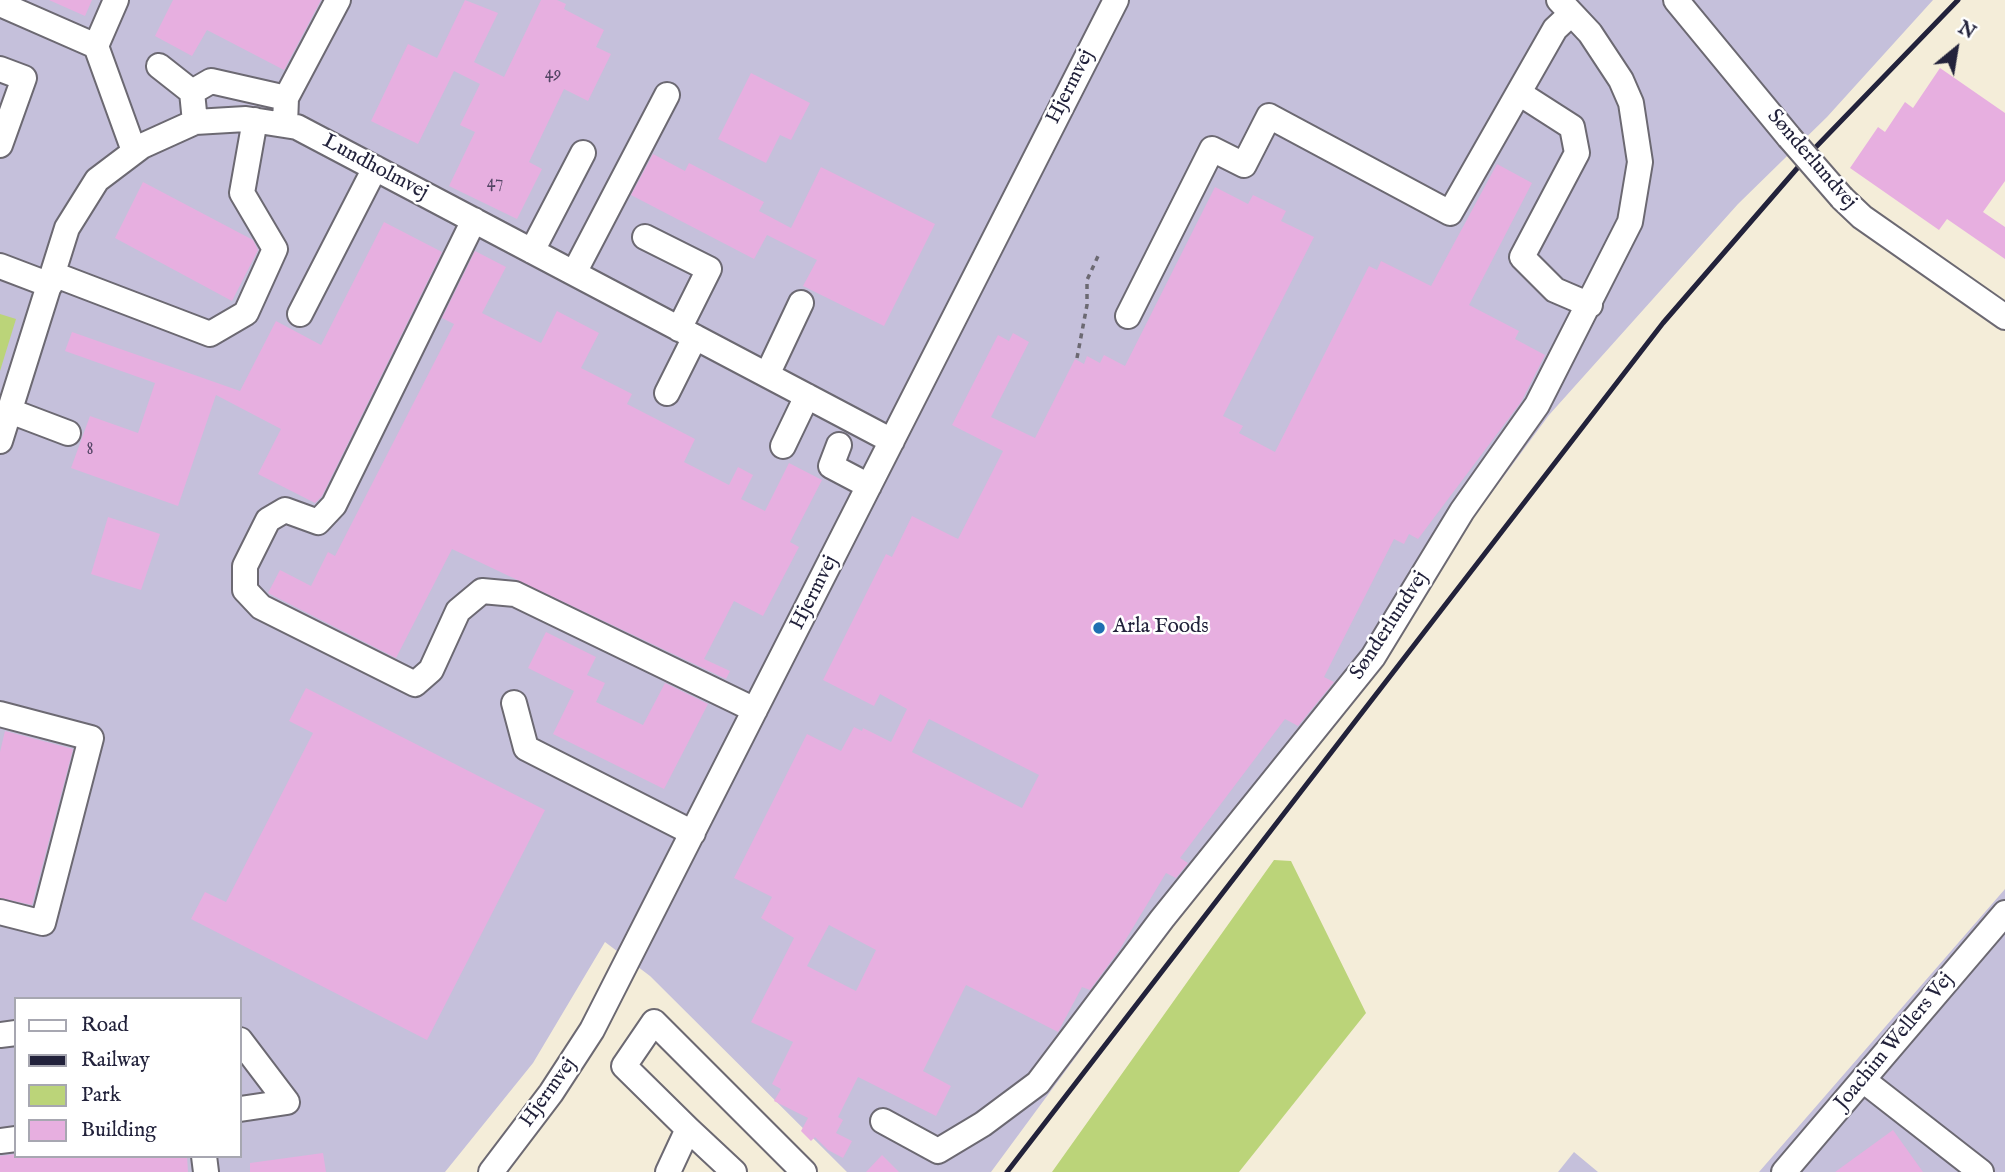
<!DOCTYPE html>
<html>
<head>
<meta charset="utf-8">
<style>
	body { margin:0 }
	#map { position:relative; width:2005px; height:1172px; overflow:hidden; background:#f4edd9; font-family:"IM FELL English",serif }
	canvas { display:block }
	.legend { position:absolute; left:14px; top:997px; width:228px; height:161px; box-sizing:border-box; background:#fff; border:2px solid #a7a7b1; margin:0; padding:9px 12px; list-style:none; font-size:21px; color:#22223b }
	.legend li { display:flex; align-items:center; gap:14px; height:35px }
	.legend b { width:35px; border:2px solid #a7a7b1 }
	.north { position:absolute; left:1921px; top:14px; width:70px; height:70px; -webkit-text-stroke:5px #fff; paint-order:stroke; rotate:30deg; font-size:19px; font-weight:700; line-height:28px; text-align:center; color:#22223b }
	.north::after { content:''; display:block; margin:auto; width:24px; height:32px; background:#22223b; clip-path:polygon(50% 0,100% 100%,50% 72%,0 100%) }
</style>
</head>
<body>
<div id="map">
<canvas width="2005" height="1172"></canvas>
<ul class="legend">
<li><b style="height:9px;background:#fff"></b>Road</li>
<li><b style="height:9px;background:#22223b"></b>Railway</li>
<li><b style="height:19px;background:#bbd479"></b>Park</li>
<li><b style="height:19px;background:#e7afe0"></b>Building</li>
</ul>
<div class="north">N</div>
</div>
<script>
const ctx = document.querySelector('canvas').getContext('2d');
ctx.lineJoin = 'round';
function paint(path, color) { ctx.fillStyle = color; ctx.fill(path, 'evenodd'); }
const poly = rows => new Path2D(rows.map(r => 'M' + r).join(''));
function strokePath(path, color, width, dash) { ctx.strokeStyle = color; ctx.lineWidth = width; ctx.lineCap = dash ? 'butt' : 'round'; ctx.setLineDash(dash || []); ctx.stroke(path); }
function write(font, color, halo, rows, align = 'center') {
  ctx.font = font + ' "IM FELL English",serif'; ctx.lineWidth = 5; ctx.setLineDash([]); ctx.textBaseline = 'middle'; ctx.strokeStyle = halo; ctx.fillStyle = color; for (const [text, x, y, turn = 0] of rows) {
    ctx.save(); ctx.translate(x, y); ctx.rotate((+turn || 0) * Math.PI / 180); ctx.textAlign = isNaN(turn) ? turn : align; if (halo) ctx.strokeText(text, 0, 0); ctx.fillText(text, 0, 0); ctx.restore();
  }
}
const industrial = poly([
	[0,0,1933,0,1827,117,1738,204,1549,415,991,1172,847,1172,650,976,605,942,533,1063,445,1172,0,1172],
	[16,999,240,999,240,1156,16,1156],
	[2005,889,2005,1172,1759,1172],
	[1574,1152,1598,1172,1558,1172]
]);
const green = poly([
	[0,314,16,319,0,371],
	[1274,860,1291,861,1366,1013,1239,1172,1052,1172]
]);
const building = poly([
	[49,0,92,0,85,16],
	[173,0,321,0,284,70,207,30,192,56,155,36],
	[465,0,498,13,474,62,504,77,541,0,557,0,566,4,564,9,604,30,596,47,611,54,588,101,564,89,529,162,542,169,517,219,449,186,475,132,460,125,480,84,454,71,418,144,371,121,408,44,437,58],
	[1940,68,2005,113,2005,181,1983,212,2005,227,2005,259,1947,219,1939,230,1850,168,1878,127,1885,132,1905,102,1913,108],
	[751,73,810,103,791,140,780,135,766,163,718,139],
	[653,154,685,171,689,163,764,202,759,211,791,228,821,167,935,224,884,326,803,286,817,260,767,235,754,259,631,195],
	[1497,164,1532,183,1469,305,1519,331,1515,339,1545,355,1521,402,1418,539,1409,534,1404,544,1394,539,1324,677,1334,682,1298,726,1285,719,1180,858,1188,863,1176,878,1166,873,1120,949,1090,990,1082,987,1058,1032,966,985,923,1071,951,1086,936,1116,858,1077,838,1117,843,1120,836,1133,852,1141,843,1158,828,1150,815,1137,811,1141,801,1131,808,1118,774,1101,781,1089,772,1084,793,1042,751,1022,794,938,761,918,772,897,734,878,807,734,841,751,854,727,862,731,863,728,891,742,907,709,880,694,874,706,823,680,886,554,892,557,912,516,958,539,1003,451,952,425,998,335,1009,341,1013,333,1029,342,991,417,1035,438,1075,359,1084,364,1087,356,1100,363,1104,355,1125,366,1215,187,1248,204,1253,195,1286,211,1281,221,1314,237,1223,416,1243,426,1239,433,1275,452,1369,266,1377,270,1381,261,1431,286],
	[929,719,1039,775,1022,808,912,752],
	[829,925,876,950,856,991,807,966],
	[143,182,253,240,258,250,232,301,115,238],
	[384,222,442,252,322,496,315,503,258,474,281,429,216,395,178,506,71,468,90,416,138,433,155,383,65,351,72,332,240,391,276,321,321,345],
	[475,251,506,267,482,313,541,343,557,311,599,333,581,368,632,394,627,404,695,439,684,462,729,485,738,467,753,475,741,499,765,511,789,463,822,480,790,542,799,547,763,616,734,601,704,659,730,671,726,679,452,549,396,658,268,593,280,570,311,586,328,552,335,556,454,324,442,318],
	[108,517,160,534,141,590,91,574],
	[546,632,596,657,587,675,605,683,596,702,643,725,665,683,708,704,664,789,553,734,574,691,528,668],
	[306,688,545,810,427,1040,191,919,205,892,226,902,313,733,289,721],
	[5,731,73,749,32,905,0,898,0,752],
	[1893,1130,1923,1172,1835,1172],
	[323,1153,326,1172,250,1172,250,1163],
	[16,1154,187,1156,188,1172,0,1172,0,1156],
	[882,1155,899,1172,866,1172]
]);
const path = poly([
	[1077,358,1087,305,1087,280,1099,254]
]);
const minor = poly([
	[1676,0,1789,137],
	[0,4,96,46,134,151],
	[96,46,116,0],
	[159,66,192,92],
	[0,69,24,78,0,145],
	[1519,93,1572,127,1577,153,1522,257,1555,290,1590,305],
	[286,98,338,0],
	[195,122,192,92,211,81,286,98,285,125],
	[1842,198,1862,217,2005,317],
	[474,220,334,505,318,522,285,510,268,520,245,566,245,590,261,607,415,684,431,670,458,611,482,591,515,594,755,710],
	[645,237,709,269,679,329],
	[532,251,583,153],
	[0,266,50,285],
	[574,273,667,95],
	[53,274,210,334,246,313,275,249,242,193,255,120],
	[300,314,375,168],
	[1128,316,1212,149,1244,165,1269,116,1450,213,1555,29,1571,14],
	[767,375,801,303],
	[667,393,695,337],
	[10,411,68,433],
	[0,441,67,228,97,180,142,146,195,122,246,119,297,127,892,441],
	[839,445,831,466,869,486],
	[783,446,807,396],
	[514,703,526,748,693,833],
	[0,714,91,738,43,923,0,912],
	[0,1035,16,1033],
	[240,1040,287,1102,240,1109],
	[1863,1080,1981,1172],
	[883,1121,938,1151,983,1124,1038,1083,1162,919,1373,657,1462,511,1537,405,1630,222,1640,162,1631,103,1621,80,1590,33,1559,0],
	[688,1129,734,1172],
	[0,1141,16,1139],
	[204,1156,206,1172],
	[491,1172,551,1093,592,1030,1116,0],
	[668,1172,688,1129,624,1066,654,1022,804,1172],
	[1784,1172,2005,913]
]);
const rail = poly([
	[1007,1172,1663,323,1813,150,1958,0]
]);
const minorBridge = poly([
	[1789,137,1842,198]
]);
const markers = [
	[1099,628,7,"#1f6fb2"]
];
const numberNames = [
	["49",553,74],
	["47",495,183],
	["8",90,450]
];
const streetNames = [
	["Hjermvej",1071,87,-63],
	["Sønderlundvej",1811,160,49],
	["Lundholmvej",375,168,28],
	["Hjermvej",815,593,-63],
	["Sønderlundvej",1390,626,-57],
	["Joachim Wellers Vej",1895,1042,-50],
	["Hjermvej",549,1093,-54]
];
const poiNames = [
	["Arla Foods",1113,628]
];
paint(industrial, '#c5c0db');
paint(green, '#bbd479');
paint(building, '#e7afe0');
strokePath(minor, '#6c6972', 28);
strokePath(path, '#6c6972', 3.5, [5, 5]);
strokePath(minor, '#fff', 24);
strokePath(rail, '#22223b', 5);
strokePath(minorBridge, '#6c6972', 28, []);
strokePath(minorBridge, '#fff', 24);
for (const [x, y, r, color] of markers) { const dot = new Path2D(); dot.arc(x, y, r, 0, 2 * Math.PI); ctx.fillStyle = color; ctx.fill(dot); strokePath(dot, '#fff', 2.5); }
write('18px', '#534564', null, numberNames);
write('21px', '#22223b', '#fff', streetNames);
write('21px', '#22223b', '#fff', poiNames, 'left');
</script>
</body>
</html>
